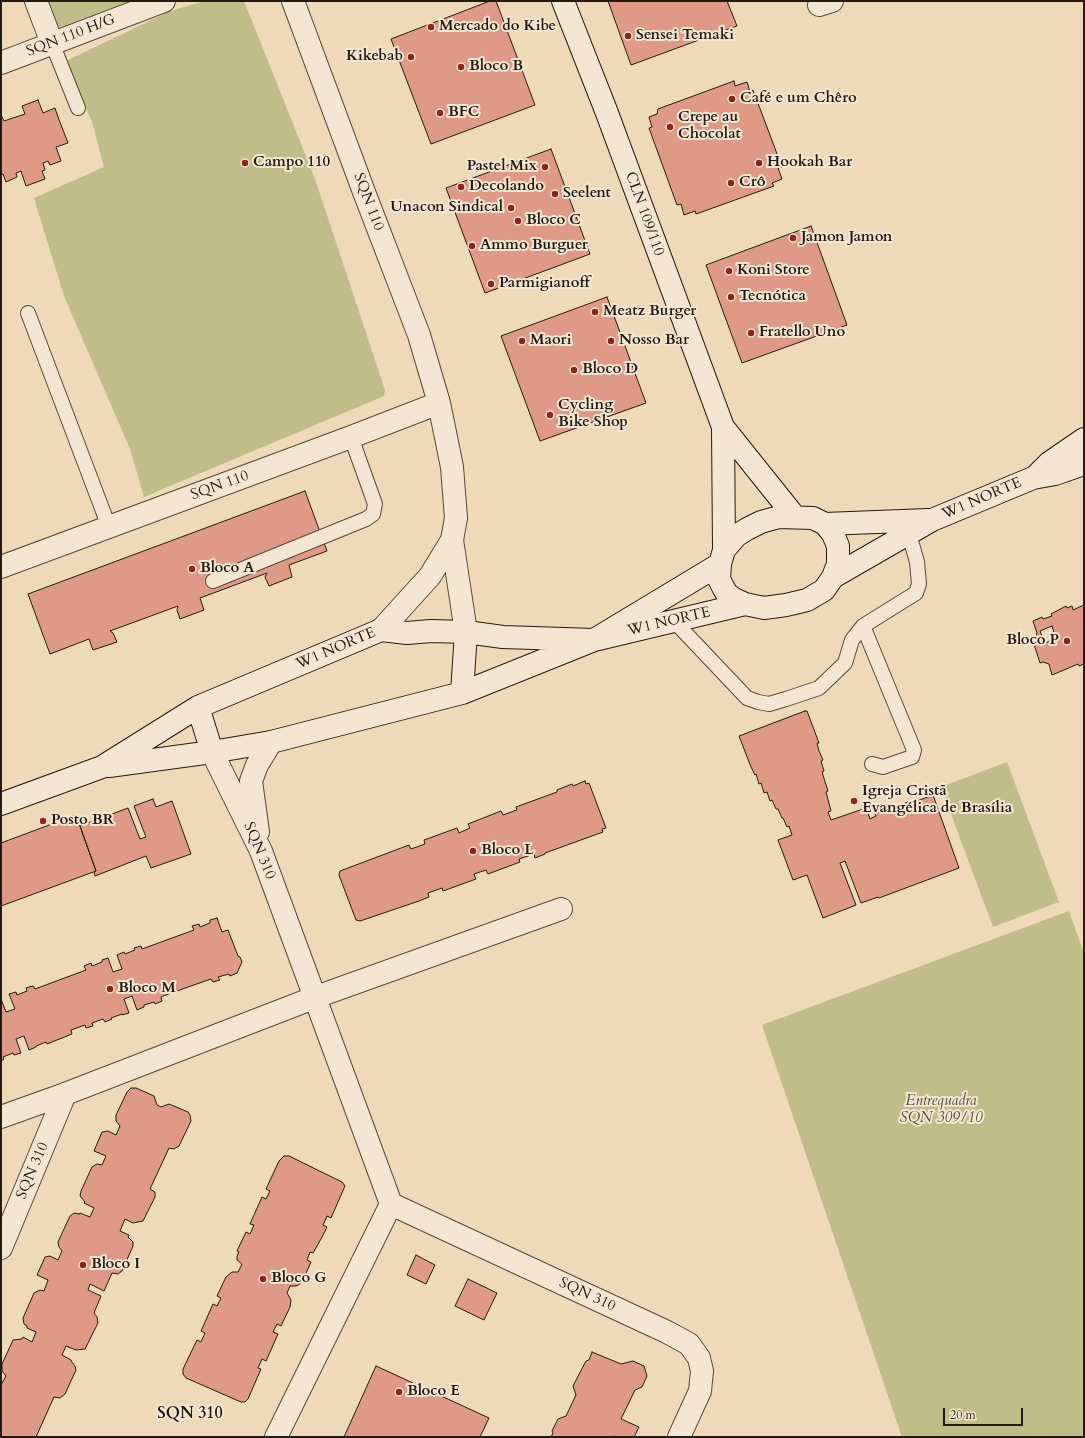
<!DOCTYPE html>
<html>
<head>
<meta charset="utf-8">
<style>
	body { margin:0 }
	#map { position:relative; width:1085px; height:1438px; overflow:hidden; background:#eed9b9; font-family:Cardo,serif }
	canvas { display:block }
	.frame { position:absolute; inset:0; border:2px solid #241b10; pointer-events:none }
	.scale { position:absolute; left:943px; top:1408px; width:80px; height:18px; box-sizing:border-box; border:2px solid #241b10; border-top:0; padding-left:5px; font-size:12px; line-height:14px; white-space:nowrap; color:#241b10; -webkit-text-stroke:3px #f4e6d2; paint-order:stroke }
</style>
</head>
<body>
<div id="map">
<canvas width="1085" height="1438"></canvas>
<div class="frame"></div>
<div class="scale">20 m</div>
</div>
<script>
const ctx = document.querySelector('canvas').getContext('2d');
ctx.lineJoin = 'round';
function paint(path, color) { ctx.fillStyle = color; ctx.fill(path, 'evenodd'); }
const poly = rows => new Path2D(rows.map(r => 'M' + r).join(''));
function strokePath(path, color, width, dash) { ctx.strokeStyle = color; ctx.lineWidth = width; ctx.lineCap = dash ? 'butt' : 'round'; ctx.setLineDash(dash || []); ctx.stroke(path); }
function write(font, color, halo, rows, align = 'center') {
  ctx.font = font + ' Cardo,serif'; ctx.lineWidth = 4; ctx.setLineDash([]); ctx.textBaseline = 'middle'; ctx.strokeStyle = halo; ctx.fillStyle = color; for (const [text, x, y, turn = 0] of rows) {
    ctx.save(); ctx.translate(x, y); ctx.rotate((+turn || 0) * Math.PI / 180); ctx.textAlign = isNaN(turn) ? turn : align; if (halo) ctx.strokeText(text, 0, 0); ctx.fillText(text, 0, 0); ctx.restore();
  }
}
const green = poly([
	[44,1,133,1,55,34],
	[204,1,244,1,315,179,385,390,384,396,144,497,130,449,64,296,34,198,104,167,92,122,66,61,168,12],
	[1007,762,1059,902,993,927,941,787],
	[1069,911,1084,953,1084,1437,902,1437,762,1025]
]);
const building = poly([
	[490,1,496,1,535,105,431,144,391,39,490,1],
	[608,1,727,1,737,26,631,65,608,1],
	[734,81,735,86,747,82,750,92,753,90,782,167,778,168,782,179,772,183,774,186,696,214,695,211,684,215,681,204,677,205,649,128,652,127,649,117,657,114,658,109,734,81],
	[38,100,43,113,55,108,58,117,68,143,56,147,61,161,50,165,48,161,43,163,45,170,42,171,45,179,26,186,21,171,16,173,17,177,6,182,3,174,1,175,1,115,4,121,25,114,22,106,38,100],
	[551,149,590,254,485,293,446,188,551,149],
	[811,226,847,325,742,363,706,265,811,226],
	[607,297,646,403,540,441,501,336,607,297],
	[305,491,327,551,289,565,292,577,269,586,265,577,267,573,200,598,204,610,180,619,177,610,178,606,110,631,113,633,117,642,93,650,89,639,50,654,28,594,305,491],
	[1084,605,1084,664,1079,666,1078,664,1052,675,1049,664,1043,662,1040,663,1032,638,1036,636,1037,633,1033,621,1042,617,1043,619,1052,616,1051,614,1066,606,1067,608,1072,606,1073,610,1084,605],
	[1052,626,1056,639,1045,643,1040,631,1052,626],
	[805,711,807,711,819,743,817,743,819,751,823,760,821,761,824,771,822,772,828,791,826,792,831,811,828,812,831,820,866,808,870,819,876,816,875,814,908,802,909,804,933,795,959,868,879,898,878,897,861,903,845,861,840,863,856,905,823,918,807,875,793,880,778,840,792,835,789,826,787,827,783,818,782,818,778,809,776,809,772,800,770,801,767,792,764,793,761,783,759,784,756,774,755,775,751,767,739,736,805,711],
	[585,781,586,784,589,783,606,828,602,829,603,832,545,853,545,854,535,858,534,854,519,859,520,862,488,874,486,870,474,874,476,879,443,891,442,888,428,893,429,897,419,901,360,921,356,920,339,875,340,871,409,845,411,849,425,844,424,840,457,828,459,833,470,828,468,824,501,811,503,815,517,810,516,807,557,792,557,790,572,784,573,786,585,781],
	[153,799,156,807,172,801,191,854,151,868,146,856,95,876,94,872,96,871,80,826,128,808,140,839,146,837,134,806,153,799],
	[76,815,96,871,1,906,1,843,76,815],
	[217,918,222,932,228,930,238,956,240,957,242,962,237,973,230,976,229,974,218,977,220,980,213,982,211,979,171,993,161,997,162,1001,155,1004,154,1002,144,1005,144,1007,137,1010,132,996,124,999,129,1013,122,1015,122,1014,111,1018,112,1019,105,1022,103,1019,92,1023,93,1026,86,1028,85,1025,71,1030,72,1034,47,1044,46,1042,36,1046,36,1047,29,1050,24,1036,16,1039,21,1053,14,1055,13,1053,3,1057,4,1059,1,1061,1,999,6,1012,15,1009,9,994,16,992,17,995,27,991,26,988,33,986,35,989,86,970,84,966,91,963,92,966,102,962,102,960,108,958,113,972,122,969,117,955,124,952,125,954,135,950,134,948,141,946,142,949,194,930,192,926,199,924,200,927,210,923,210,920,217,918],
	[131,1088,136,1088,154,1096,157,1105,161,1107,169,1104,188,1112,190,1115,191,1121,179,1146,174,1149,169,1148,150,1189,155,1192,155,1197,143,1221,133,1223,125,1219,120,1231,129,1235,128,1237,133,1242,133,1246,122,1271,118,1274,112,1273,104,1291,90,1284,88,1290,101,1296,94,1313,97,1317,98,1323,85,1349,76,1350,66,1346,62,1355,71,1360,71,1361,75,1366,76,1370,65,1394,60,1398,54,1397,36,1437,1,1437,1,1385,6,1376,2,1371,2,1364,13,1340,22,1339,23,1337,32,1342,36,1332,27,1328,27,1326,24,1324,23,1318,34,1293,40,1290,44,1291,48,1280,37,1275,45,1257,50,1256,58,1260,62,1251,59,1247,58,1242,70,1216,74,1213,80,1214,80,1213,90,1217,94,1208,84,1203,85,1202,80,1196,81,1191,92,1167,97,1164,102,1165,106,1156,94,1151,102,1132,108,1131,116,1135,120,1126,116,1121,116,1115,127,1092,131,1088],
	[284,1156,289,1156,342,1182,345,1186,331,1218,327,1216,323,1225,327,1227,321,1239,313,1253,310,1252,307,1260,311,1262,303,1280,301,1279,300,1284,296,1286,290,1286,287,1293,291,1300,290,1307,281,1326,277,1324,273,1332,278,1334,266,1361,262,1359,258,1368,261,1369,248,1399,245,1402,241,1402,186,1378,183,1374,183,1369,197,1340,201,1342,205,1333,201,1331,213,1304,217,1306,221,1298,217,1296,226,1277,232,1272,238,1272,242,1264,237,1260,237,1256,239,1252,237,1251,246,1232,250,1234,254,1225,250,1224,262,1197,266,1199,270,1191,266,1189,279,1161,284,1156],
	[416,1255,435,1265,426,1284,407,1275,416,1255],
	[468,1279,497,1293,484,1320,455,1306,468,1279],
	[592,1352,621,1364,633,1361,644,1366,647,1376,642,1387,635,1390,621,1419,639,1427,634,1437,617,1437,614,1436,613,1437,551,1437,553,1433,552,1431,558,1419,566,1416,576,1395,573,1386,586,1361,589,1360,592,1352],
	[376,1366,489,1418,480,1437,344,1437,376,1366]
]);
const lane = poly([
	[52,43,78,108],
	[28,313,109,527],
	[213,581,366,519,373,514,375,504,351,437],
	[674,621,747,698,758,702,769,704,786,699,819,688,845,663,852,640,863,626,916,593,919,584,917,562,909,534],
	[863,626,914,750,912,757,883,767,872,764]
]);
const street = poly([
	[36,1,52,43],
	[293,1,364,192,419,335,439,403,452,467,456,518,452,540,430,576,381,630],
	[819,5,832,1],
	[1,63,164,1],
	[452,540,466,632],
	[1,567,351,437,439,403],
	[212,752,261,851,391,1204,667,1332,689,1344,699,1358,702,1371,700,1391,679,1437],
	[258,832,251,781,257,765,271,742],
	[1,1117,65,1094,316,997,561,909],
	[1,1248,65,1094],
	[276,1437,391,1204]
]);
const secondary = poly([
	[563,1,607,113,723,427,795,517],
	[723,427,724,550],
	[1036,476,1049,463,1084,439],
	[779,517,813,518,825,524,833,534,838,546,838,564,833,577,824,590,807,600,786,605,764,608,745,604,734,599,727,594,723,587,719,579,720,564,724,550,736,536,747,529,761,522,779,517],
	[825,524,928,520],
	[833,577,932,520,1033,478,1055,474,1084,464],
	[462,693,466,632],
	[198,707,212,752],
	[109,766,212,752,271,742,462,693,594,640,745,604],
	[1,804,102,767,198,707,381,630,407,633,431,631,466,632,503,637,594,640,720,564]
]);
const markers = [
	[431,27,4,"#8f2418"],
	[628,36,4,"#8f2418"],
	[411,57,4,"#8f2418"],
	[461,67,4,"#8f2418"],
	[732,99,4,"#8f2418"],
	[440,113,4,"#8f2418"],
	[670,127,4,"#8f2418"],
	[245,163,4,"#8f2418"],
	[759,163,4,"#8f2418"],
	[545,167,4,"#8f2418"],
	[731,183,4,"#8f2418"],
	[461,187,4,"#8f2418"],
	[555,194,4,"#8f2418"],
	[511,208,4,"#8f2418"],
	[518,221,4,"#8f2418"],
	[793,238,4,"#8f2418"],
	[472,246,4,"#8f2418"],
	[729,271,4,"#8f2418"],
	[491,284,4,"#8f2418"],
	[731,297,4,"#8f2418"],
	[595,312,4,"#8f2418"],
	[751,333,4,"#8f2418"],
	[522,341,4,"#8f2418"],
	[611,341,4,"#8f2418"],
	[574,370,4,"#8f2418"],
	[550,415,4,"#8f2418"],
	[192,569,4,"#8f2418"],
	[1067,641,4,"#8f2418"],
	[854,801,4,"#8f2418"],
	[43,821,4,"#8f2418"],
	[473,851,4,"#8f2418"],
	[110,989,4,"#8f2418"],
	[83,1265,4,"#8f2418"],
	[263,1279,4,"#8f2418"],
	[399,1392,4,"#8f2418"]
];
const poiNames = [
	["Mercado do Kibe",439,27],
	["Sensei Temaki",636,36],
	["Kikebab",403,57,"right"],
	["Bloco B",469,67],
	["Café e um Chêro",740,99],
	["BFC",448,113],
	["Crepe au",678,118],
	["Chocolat",678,135],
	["Campo 110",253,163],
	["Hookah Bar",767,163],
	["Pastel Mix",537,167,"right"],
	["Crô",739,183],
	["Decolando",469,187],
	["Seelent",563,194],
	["Unacon Sindical",503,208,"right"],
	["Bloco C",526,221],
	["Jamon Jamon",801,238],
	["Ammo Burguer",480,246],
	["Koni Store",737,271],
	["Parmigianoff",499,284],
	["Tecnótica",739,297],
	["Meatz Burger",603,312],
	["Fratello Uno",759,333],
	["Maori",530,341],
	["Nosso Bar",619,341],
	["Bloco D",582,370],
	["Cycling",558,406],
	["Bike Shop",558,423],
	["Bloco A",200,569],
	["Bloco P",1059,641,"right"],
	["Igreja Cristã",862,792],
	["Evangélica de Brasília",862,809],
	["Posto BR",51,821],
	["Bloco L",481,851],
	["Bloco M",118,989],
	["Bloco I",91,1265],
	["Bloco G",271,1279],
	["Bloco E",407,1392]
];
const streetNames = [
	["SQN 110 H/G",71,36,-21],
	["SQN 110",368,202,69],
	["CLN 109/110",644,214,70],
	["SQN 110",220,486,-20],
	["W1 NORTE",982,499,-23],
	["W1 NORTE",669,622,-13],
	["W1 NORTE",336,649,-23],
	["SQN 310",259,851,67],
	["SQN 310",33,1171,-67],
	["SQN 310",587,1295,25]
];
const parkNames = [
	["Entrequadra",941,1102],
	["SQN 309/10",941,1119]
];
const neighbourhoodNames = [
	["SQN 310",190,1414]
];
paint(green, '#c0bd8a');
paint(building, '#df9987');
strokePath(building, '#241b10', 1);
strokePath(lane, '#564a3a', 16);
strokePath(street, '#564a3a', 24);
strokePath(secondary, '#241b10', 24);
strokePath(lane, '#f4e6d2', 14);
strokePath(street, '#f4e6d2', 22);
strokePath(secondary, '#f4e6d2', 22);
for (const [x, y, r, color] of markers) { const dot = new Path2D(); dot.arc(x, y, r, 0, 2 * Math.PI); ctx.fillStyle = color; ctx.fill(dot); strokePath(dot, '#f4e6d2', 1.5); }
write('bold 15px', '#241b10', '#f4e6d2', poiNames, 'left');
write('15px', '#241b10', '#f4e6d2', streetNames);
write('italic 15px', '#534c35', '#f4e6d2', parkNames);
write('bold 16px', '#241b10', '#f4e6d2', neighbourhoodNames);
</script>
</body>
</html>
